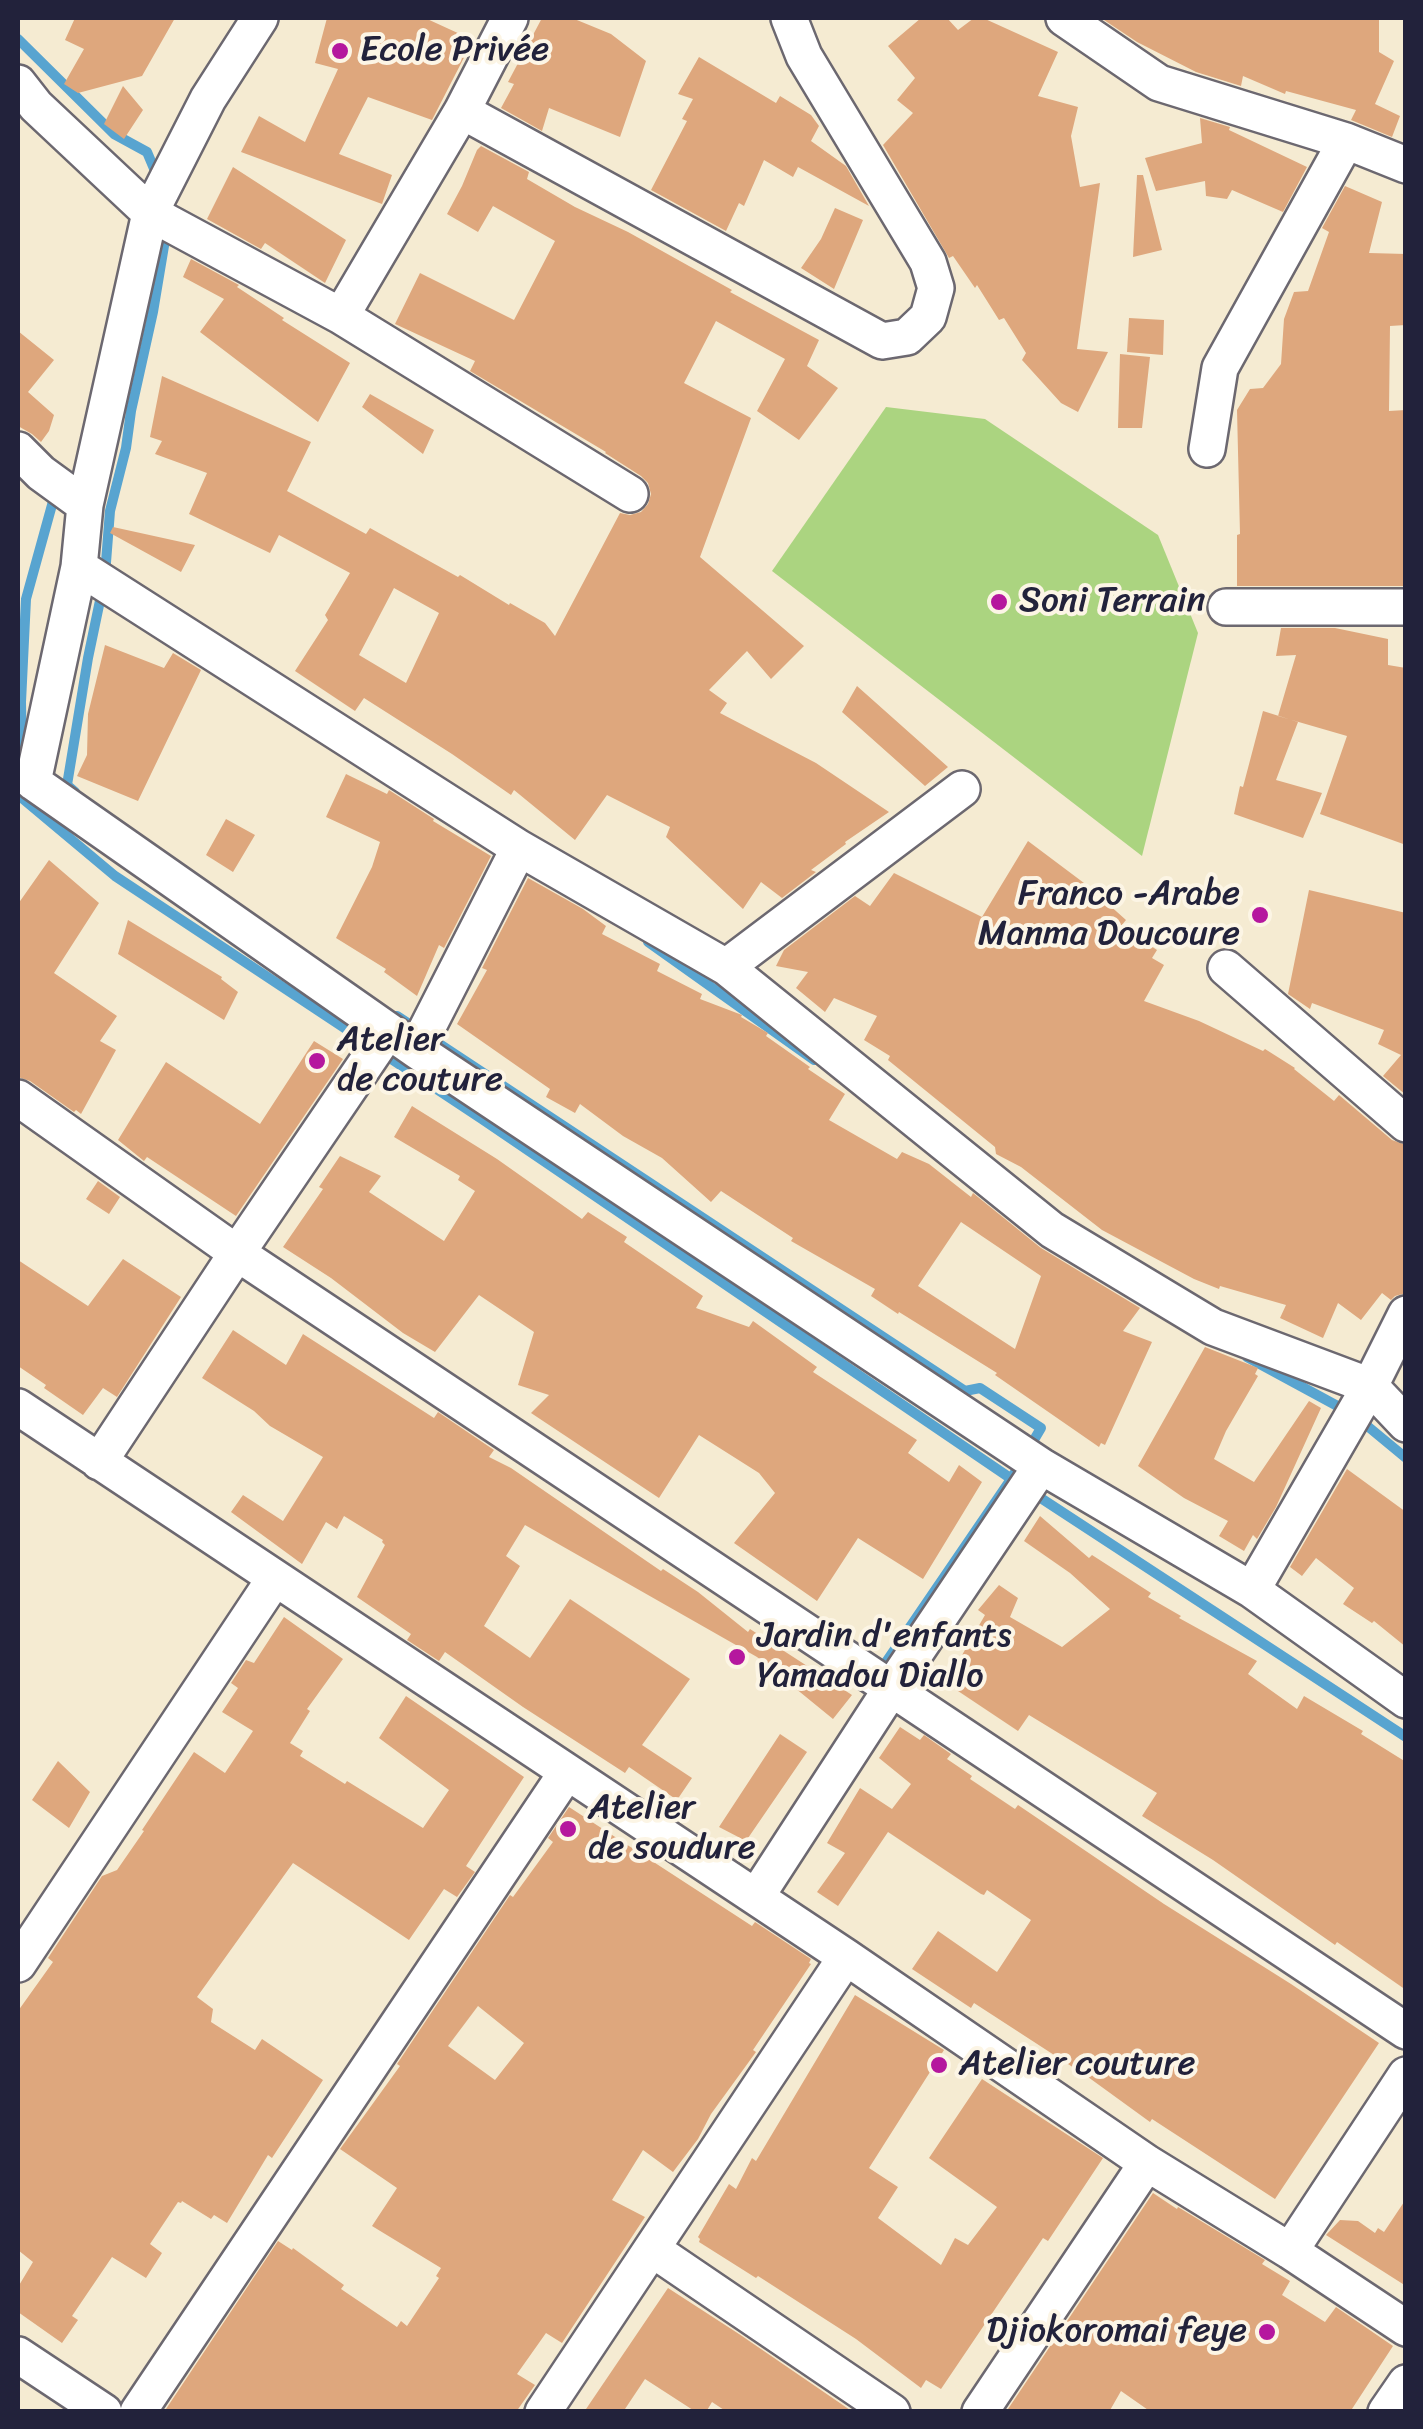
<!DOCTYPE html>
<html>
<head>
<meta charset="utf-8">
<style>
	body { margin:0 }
	#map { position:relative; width:1423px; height:2429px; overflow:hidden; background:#f5ebd2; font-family:Sriracha,sans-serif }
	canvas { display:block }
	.frame { position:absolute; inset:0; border:20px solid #22223b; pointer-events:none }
</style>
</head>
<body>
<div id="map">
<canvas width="1423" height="2429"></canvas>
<div class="frame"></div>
</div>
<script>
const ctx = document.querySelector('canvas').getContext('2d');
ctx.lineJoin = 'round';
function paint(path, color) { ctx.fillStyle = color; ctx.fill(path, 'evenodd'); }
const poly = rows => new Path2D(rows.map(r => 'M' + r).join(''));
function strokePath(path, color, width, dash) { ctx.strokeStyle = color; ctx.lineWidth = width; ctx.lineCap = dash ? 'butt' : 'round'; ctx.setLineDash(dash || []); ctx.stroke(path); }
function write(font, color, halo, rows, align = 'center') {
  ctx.font = font + ' Sriracha,sans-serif'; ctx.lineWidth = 8; ctx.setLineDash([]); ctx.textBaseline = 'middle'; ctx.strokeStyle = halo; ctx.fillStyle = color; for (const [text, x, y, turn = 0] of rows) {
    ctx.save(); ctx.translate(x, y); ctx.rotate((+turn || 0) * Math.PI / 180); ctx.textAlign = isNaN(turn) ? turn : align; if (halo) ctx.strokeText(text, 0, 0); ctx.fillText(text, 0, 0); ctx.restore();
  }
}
const green = poly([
	[886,407,985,419,1158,535,1198,633,1142,856,772,571]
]);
const stream = poly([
	[18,39,114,134,147,152,158,178],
	[105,575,110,511,126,448,131,411,153,312,167,228],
	[22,764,21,702,26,599,55,494,52,492],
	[22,786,23,799,115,876,482,1119,1016,1482],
	[75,792,67,785,88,658,102,591],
	[648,942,814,1060],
	[397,1016,965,1391,980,1388,1041,1428,1011,1479,884,1665],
	[1247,1357,1354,1415,1406,1458],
	[1030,1491,1406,1737]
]);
const building = poly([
	[75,18,175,18,142,76,78,93,64,84,84,49,65,40],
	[327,18,425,18,473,40,432,120,368,97,339,154,392,175,382,204,241,152,259,116,305,142,338,69,315,63],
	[542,18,572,18,611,34,646,61,620,137,549,108,542,131,501,108,514,84,508,82],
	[921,18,947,18,958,30,974,18,983,18,1058,52,1038,96,1078,107,1071,136,1080,187,1100,183,1077,349,1108,352,1078,412,1061,403,1022,360,1026,353,1004,318,999,320,977,285,975,288,953,256,949,258,883,145,913,113,897,100,915,78,888,46],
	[1101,18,1379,18,1379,52,1394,61,1375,104,1400,116,1392,137,1351,120,1356,110,1286,91,1285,94,1243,76,1241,86,1196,72,1137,42],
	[699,57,776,103,780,96,811,115,819,126,811,141,846,166,869,206,798,167,793,177,764,160,744,206,739,203,726,231,651,190,687,121,682,119,693,99,678,94],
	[123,86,143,110,124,139,104,124],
	[1200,118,1230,127,1229,130,1307,167,1283,212,1232,190,1227,199,1206,196,1205,181,1156,191,1145,158,1202,143],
	[481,146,529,172,527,179,575,207,628,232,732,290,730,292,819,340,807,366,838,388,799,440,757,411,785,359,716,321,684,383,751,418,700,557,804,646,771,679,747,651,709,690,727,703,720,713,816,763,889,812,845,842,846,844,811,870,816,872,782,898,761,882,743,909,666,837,670,827,607,795,575,840,514,790,511,795,452,754,364,698,355,711,295,671,328,620,325,615,350,573,279,535,270,553,189,514,207,473,155,454,162,441,150,437,162,376,311,442,287,491,366,534,370,528,458,577,460,575,509,605,510,603,545,623,555,636,620,513,630,515,641,512,648,504,651,494,648,483,641,476,605,453,606,452,470,371,475,361,395,324,420,273,514,320,555,241,493,206,478,232,447,214,462,186,477,150],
	[394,588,439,613,406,683,359,655],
	[233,167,346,240,325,283,265,243,261,249,207,219],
	[1137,175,1143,175,1162,250,1133,257],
	[1345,186,1382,202,1369,253,1406,254,1406,325,1390,326,1389,411,1406,410,1406,586,1237,586,1237,535,1240,534,1237,410,1250,389,1263,388,1281,364,1284,319,1294,292,1308,291,1329,232,1322,228],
	[835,208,863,220,834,289,801,268,821,239],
	[191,259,239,285,237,287,284,318,282,320,350,363,318,422,200,332,224,299,183,277],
	[1129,318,1164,320,1163,355,1127,352],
	[18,331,54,360,28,392,54,415,49,431,41,442,32,434,18,426],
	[1120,354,1150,357,1142,428,1118,428],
	[370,394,434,430,423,454,362,407],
	[113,527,195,545,181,572,110,533],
	[1281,628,1335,628,1388,639,1388,665,1406,668,1406,845,1320,814,1347,736,1278,716,1296,655,1276,656],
	[105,645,164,668,173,653,201,670,138,801,77,776,87,755,88,714],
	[857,686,948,767,925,786,842,712],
	[1263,711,1298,722,1276,780,1322,793,1303,838,1234,814,1240,786,1243,787],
	[346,774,387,794,389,790,434,819,433,821,491,856,444,948,439,945,417,996,384,972,386,969,336,938,372,867,380,842,326,817],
	[226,819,255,835,233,872,206,855],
	[1028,841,1088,886,1126,920,1121,926,1157,950,1152,958,1164,965,1144,1001,1199,1021,1263,1051,1265,1049,1295,1068,1294,1069,1334,1101,1339,1095,1392,1140,1406,1145,1406,1293,1395,1296,1391,1300,1382,1293,1361,1320,1338,1303,1323,1338,1280,1318,1286,1305,1220,1286,1219,1289,1194,1279,1102,1230,1021,1167,996,1154,995,1147,888,1060,890,1056,864,1040,877,1016,834,998,825,1012,796,988,808,972,776,966,784,950,855,896,870,906,894,873,982,917],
	[49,860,99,903,54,973,117,1016,100,1041,116,1050,81,1114,76,1110,74,1112,30,1081,18,1077,18,904],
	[528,878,583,909,606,926,602,934,660,964,657,971,702,994,700,999,742,1015,741,1017,768,1033,766,1036,810,1067,808,1069,845,1094,829,1120,897,1159,902,1152,929,1164,971,1197,973,1193,1041,1248,1140,1308,1123,1331,1152,1342,1105,1445,1101,1443,1099,1447,995,1375,997,1373,899,1312,898,1314,871,1296,875,1289,791,1241,793,1238,721,1191,711,1202,662,1158,623,1136,580,1104,575,1113,546,1097,550,1089,457,1024,487,970,482,968],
	[961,1222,1041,1276,1015,1349,918,1286],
	[1309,890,1406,913,1406,1095,1383,1076,1401,1055,1378,1044,1384,1030,1312,1003,1310,1009,1288,994],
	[128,920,222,977,221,979,238,992,224,1020,118,954],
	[314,1041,343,1059,236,1216,147,1157,144,1161,118,1140,166,1062,260,1124],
	[412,1106,497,1159,582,1219,588,1212,627,1237,624,1242,703,1296,696,1308,749,1327,753,1321,817,1367,813,1372,917,1440,908,1453,949,1482,959,1465,982,1482,923,1579,858,1538,817,1601,734,1543,775,1493,759,1473,699,1435,659,1498,531,1413,549,1395,518,1385,534,1332,479,1295,435,1352,403,1333,331,1278,283,1247,323,1189,319,1187,340,1156,381,1176,369,1192,444,1241,475,1191,458,1180,460,1176,394,1137],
	[98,1181,120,1197,109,1214,86,1199],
	[123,1259,181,1297,117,1397,103,1388,83,1415,44,1388,46,1385,18,1366,18,1260,88,1306],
	[233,1330,286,1365,303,1334,434,1418,438,1412,494,1450,489,1457,511,1468,661,1571,663,1569,698,1592,748,1632,750,1629,852,1695,833,1719,757,1657,525,1525,506,1556,520,1566,484,1626,530,1658,570,1599,690,1679,642,1745,692,1778,677,1800,629,1767,625,1773,523,1707,445,1652,439,1661,407,1640,411,1634,357,1597,385,1545,382,1542,383,1540,344,1516,337,1529,326,1522,302,1564,231,1512,243,1495,283,1521,323,1457,270,1426,254,1411,202,1378],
	[1205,1347,1258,1368,1255,1374,1258,1376,1226,1431,1214,1459,1254,1482,1309,1401,1321,1408,1276,1507,1257,1539,1253,1535,1244,1551,1219,1536,1228,1521,1184,1498,1138,1466],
	[1347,1469,1406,1512,1406,1647,1374,1621,1372,1623,1343,1604,1354,1588,1316,1558,1302,1576,1290,1567],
	[1040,1516,1089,1558,1092,1555,1151,1593,1148,1597,1181,1616,1179,1618,1257,1661,1248,1674,1297,1709,1304,1696,1363,1731,1361,1734,1406,1762,1406,1990,1337,1942,1335,1945,1213,1860,1142,1816,1157,1793,1029,1715,1018,1731,946,1683,985,1615,978,1610,999,1585,1018,1598,1010,1617,1062,1647,1110,1609,1070,1573,1024,1541],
	[284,1617,343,1659,307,1709,310,1711,290,1743,303,1751,300,1756,345,1784,347,1781,423,1828,449,1790,379,1738,406,1696,524,1777,466,1866,475,1872,457,1897,444,1889,409,1940,293,1863,197,1997,213,2009,211,2022,255,2050,262,2039,323,2080,272,2158,268,2155,227,2223,214,2215,211,2219,182,2201,181,2203,178,2202,150,2244,162,2253,146,2278,112,2257,72,2316,78,2320,62,2343,18,2312,18,2287,33,2262,18,2250,18,2011,53,1962,48,1958,102,1876,117,1870,144,1831,142,1830,194,1752,225,1773,253,1731,222,1712,238,1688,231,1683,246,1660,254,1663],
	[900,1727,920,1740,924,1735,951,1754,947,1759,972,1776,970,1779,1015,1809,1018,1805,1164,1904,1291,1984,1379,2043,1275,2199,1152,2119,1150,2122,1088,2077,974,2003,971,2008,912,1969,938,1931,997,1972,1031,1920,987,1890,984,1895,981,1894,888,1832,838,1906,817,1892,845,1853,827,1843,860,1788,892,1809,911,1784,879,1758],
	[780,1734,807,1752,746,1841,719,1827],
	[58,1761,90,1792,69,1828,32,1800],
	[569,1807,752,1926,755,1922,811,1959,809,1963,811,1964,753,2050,756,2052,711,2114,698,2139,673,2172,643,2150,612,2200,645,2217,562,2343,546,2333,517,2374,535,2385,516,2412,164,2412,278,2241,292,2250,293,2248,344,2285,341,2289,397,2327,401,2321,407,2326,439,2278,436,2276,441,2268,372,2226,397,2188,340,2149,400,2066,397,2064,510,1895,513,1897,553,1842,548,1838],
	[478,2006,524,2043,495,2080,448,2046],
	[855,1995,944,2050,869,2168,898,2187,878,2218,941,2265,955,2238,968,2245,997,2207,929,2158,982,2079,1103,2158,1048,2241,1043,2238,941,2389,926,2380,921,2388,856,2339,758,2276,756,2278,699,2242,700,2239,698,2237,729,2184,736,2189,752,2158,756,2161],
	[1153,2193,1177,2209,1178,2207,1265,2260,1262,2264,1290,2281,1282,2295,1325,2322,1336,2307,1393,2346,1350,2412,1151,2412,1121,2391,1109,2412,1006,2412],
	[1406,2199,1406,2286,1326,2235,1340,2220,1358,2221,1375,2233,1378,2228,1384,2232],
	[668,2288,739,2334,853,2412,727,2412,712,2402,706,2412,696,2412,645,2379,623,2412,584,2412]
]);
const street = poly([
	[260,18,208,99,150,213,341,316,630,494],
	[1064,18,1159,83,1346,141,1406,165],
	[18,83,36,106,150,213,85,505,79,567,33,782],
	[462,111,882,341,907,337,928,317,936,288,928,262,804,56,789,18],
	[341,316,462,111,510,18],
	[1207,449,1220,368,1346,141],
	[18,450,41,473,85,505],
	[79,567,519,848,726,967],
	[1226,607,1406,607],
	[33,782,416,1050,1041,1466,1252,1590,1406,1700],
	[962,789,726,967,1052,1230,1213,1327,1370,1386,1406,1424],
	[1226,968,1406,1124],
	[416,1050,519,848],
	[18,1098,237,1253,1406,2031],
	[18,1407,846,1957,1147,2163,1290,2251,1406,2328],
	[99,1462,237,1253,388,1031],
	[1252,1590,1370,1386,1406,1314],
	[756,1897,891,1689,1041,1466],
	[18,1964,275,1578],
	[652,2249,892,2412],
	[1290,2251,1406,2075],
	[18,2355,104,2412],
	[138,2412,567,1772],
	[543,2412,846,1957],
	[980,2412,1147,2163],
	[1386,2412,1406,2383]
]);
const markers = [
	[340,51,10,"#b5179e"],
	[999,602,10,"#b5179e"],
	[1260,915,10,"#b5179e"],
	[317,1061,10,"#b5179e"],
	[737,1657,10,"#b5179e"],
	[568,1829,10,"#b5179e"],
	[939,2065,10,"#b5179e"],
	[1267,2332,10,"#b5179e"]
];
const poiNames = [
	["Ecole Privée",360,51],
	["Soni Terrain",1019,602],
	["Franco -Arabe",1240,895,"right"],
	["Manma Doucoure",1240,935,"right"],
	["Atelier",337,1041],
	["de couture",337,1081],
	["Jardin d'enfants",757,1637],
	["Yamadou Diallo",757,1677],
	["Atelier",588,1809],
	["de soudure",588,1849],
	["Atelier couture",959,2065],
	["Djiokoromai feye",1247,2332,"right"]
];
paint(green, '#abd480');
strokePath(stream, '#58a4d0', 10);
paint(building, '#dea77d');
strokePath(street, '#6c6870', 40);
strokePath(street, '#fff', 35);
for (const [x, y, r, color] of markers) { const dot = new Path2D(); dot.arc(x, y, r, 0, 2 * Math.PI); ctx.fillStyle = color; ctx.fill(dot); strokePath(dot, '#fcf5e5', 4); }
write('35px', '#22223b', '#fcf5e5', poiNames, 'left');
</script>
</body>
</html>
